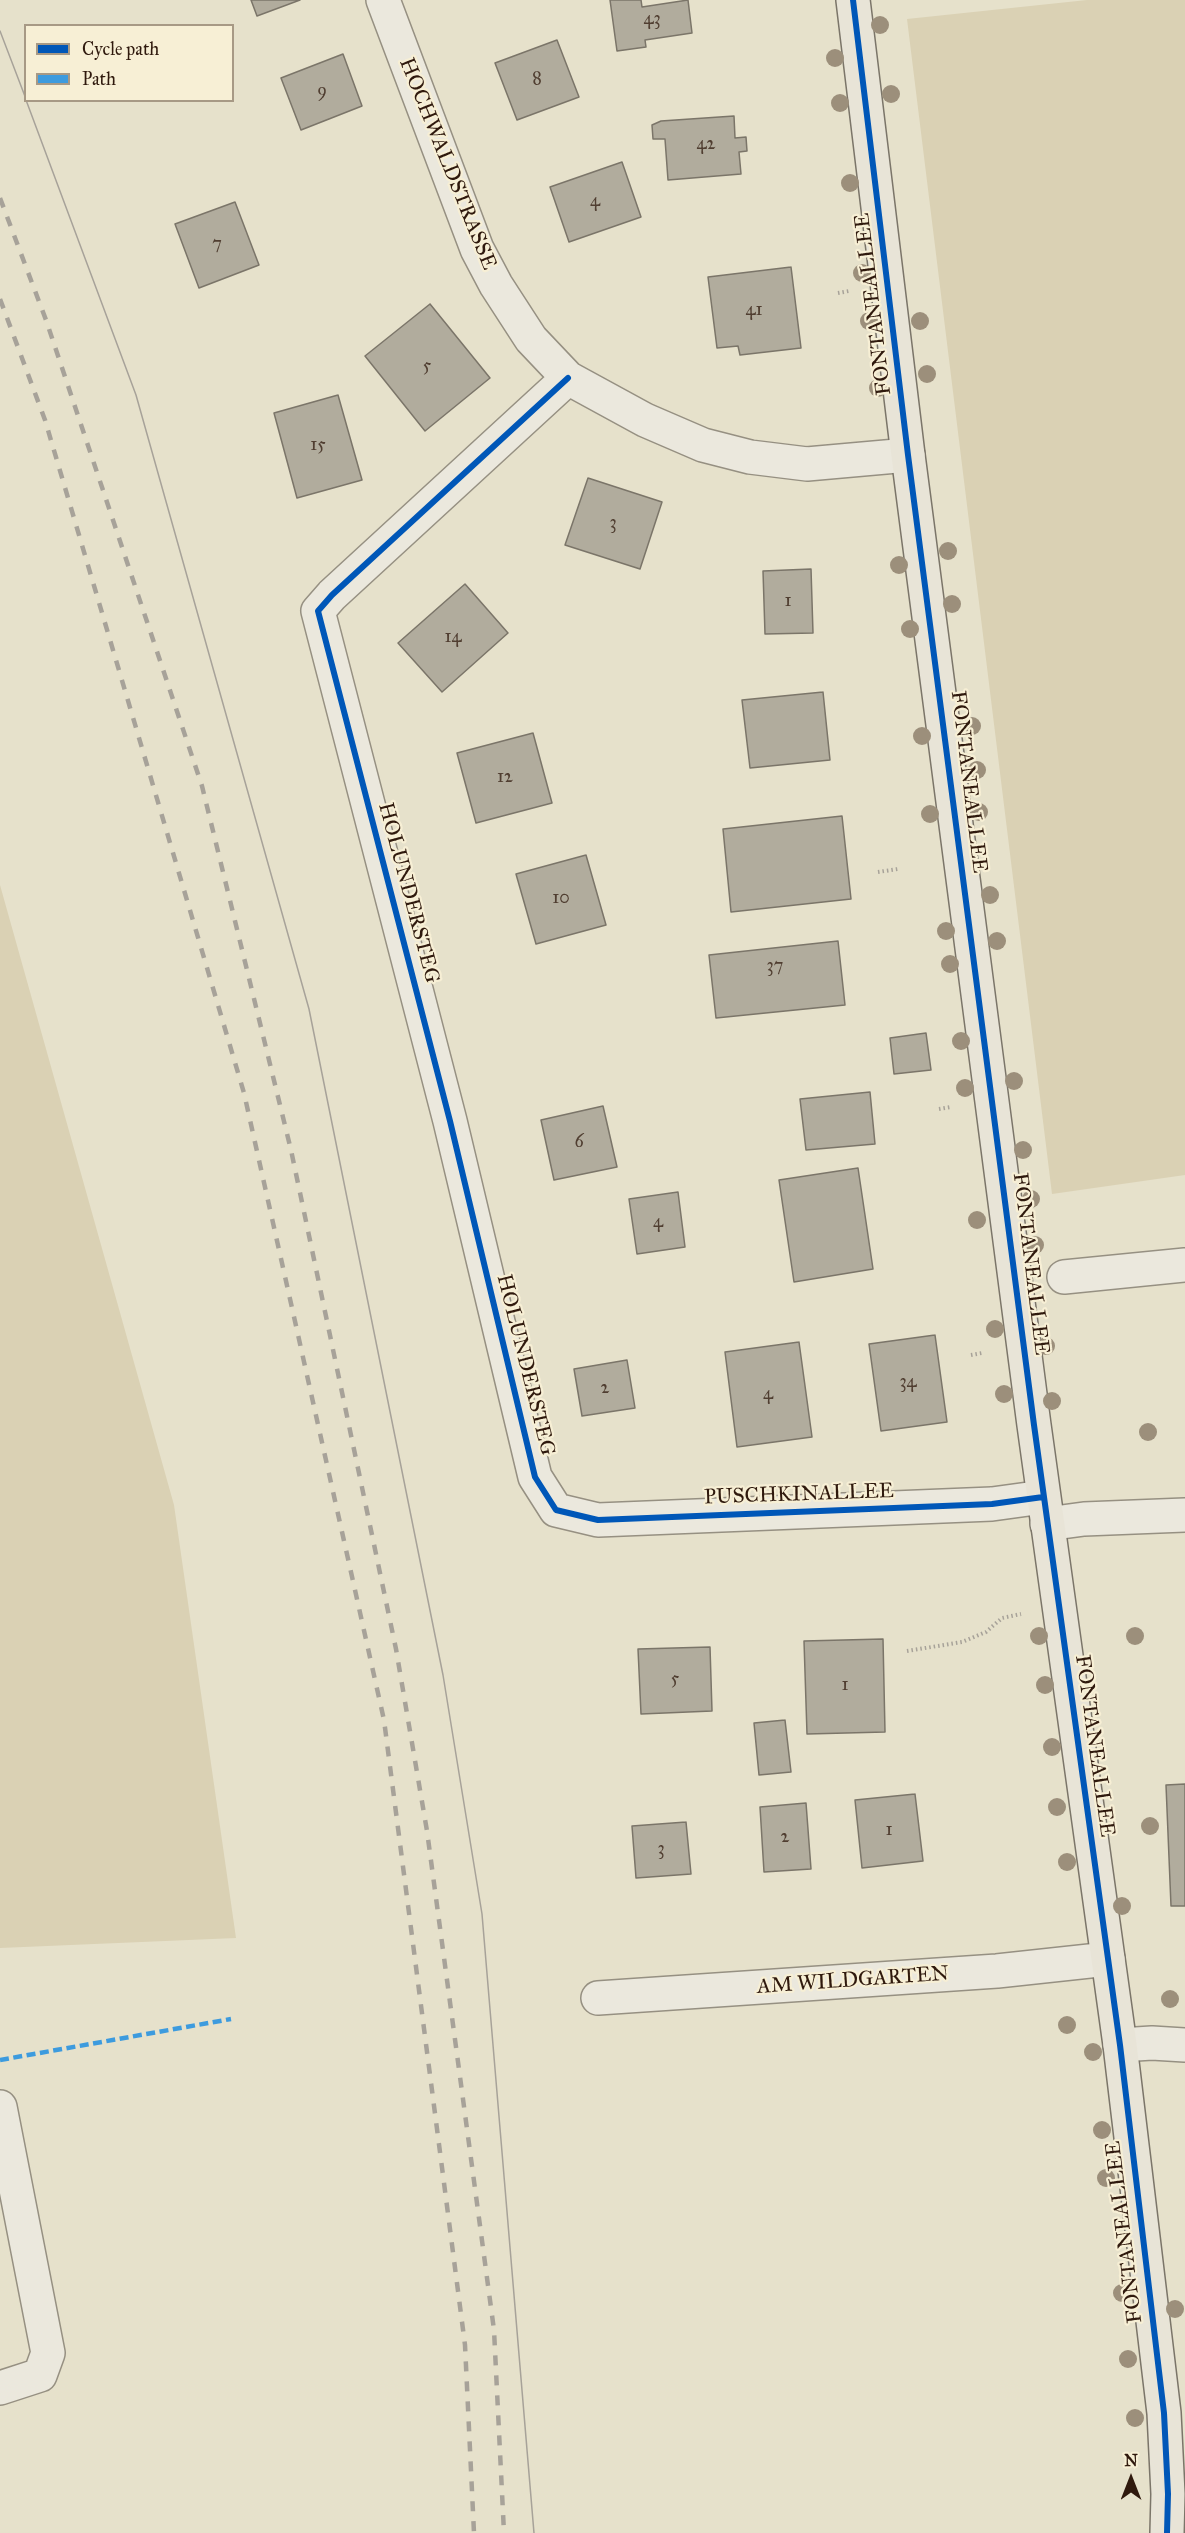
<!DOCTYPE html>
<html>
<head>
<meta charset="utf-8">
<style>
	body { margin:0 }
	#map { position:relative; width:1185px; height:2533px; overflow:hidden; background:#e6e1cb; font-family:"IM FELL Great Primer",serif }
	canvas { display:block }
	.legend { position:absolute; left:24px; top:24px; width:210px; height:78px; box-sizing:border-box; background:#f7efd5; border:2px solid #a79985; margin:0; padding:8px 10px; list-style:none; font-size:18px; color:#2f190d }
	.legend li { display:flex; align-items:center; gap:12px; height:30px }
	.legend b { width:30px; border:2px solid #a79985 }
	.north { position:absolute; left:1101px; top:2449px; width:60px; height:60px; -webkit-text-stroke:4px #f7efd5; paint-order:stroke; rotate:0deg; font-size:16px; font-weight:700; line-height:24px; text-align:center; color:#2f190d }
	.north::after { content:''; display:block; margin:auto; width:21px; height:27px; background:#2f190d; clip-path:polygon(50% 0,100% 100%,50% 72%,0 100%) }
</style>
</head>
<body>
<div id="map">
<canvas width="1185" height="2533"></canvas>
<ul class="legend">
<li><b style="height:8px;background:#0057b8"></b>Cycle path</li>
<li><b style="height:8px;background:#3d9bde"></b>Path</li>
</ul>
<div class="north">N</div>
</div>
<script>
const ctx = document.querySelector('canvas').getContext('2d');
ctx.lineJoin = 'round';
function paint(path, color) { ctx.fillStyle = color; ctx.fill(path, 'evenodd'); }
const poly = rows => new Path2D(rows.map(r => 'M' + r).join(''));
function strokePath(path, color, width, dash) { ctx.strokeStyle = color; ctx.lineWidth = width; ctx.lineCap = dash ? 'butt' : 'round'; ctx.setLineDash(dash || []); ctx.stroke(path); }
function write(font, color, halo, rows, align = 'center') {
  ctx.font = font + ' "IM FELL Great Primer",serif'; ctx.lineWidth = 4.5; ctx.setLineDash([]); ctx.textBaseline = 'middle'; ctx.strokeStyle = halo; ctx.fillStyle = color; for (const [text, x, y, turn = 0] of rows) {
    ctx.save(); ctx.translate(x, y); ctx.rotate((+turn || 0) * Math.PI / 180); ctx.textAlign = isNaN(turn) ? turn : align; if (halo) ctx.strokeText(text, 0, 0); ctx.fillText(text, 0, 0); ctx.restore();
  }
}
const green = poly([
	[1087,0,1185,0,1185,1175,1052,1194,907,19],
	[0,885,174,1505,236,1938,0,1948]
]);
const building = poly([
	[251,0,300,0,257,16,251,0],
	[610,0,641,0,642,7,688,0,692,33,645,40,646,47,617,51,610,0],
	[557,40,579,97,517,120,495,63,557,40],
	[343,54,362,106,301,130,281,78,343,54],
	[734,116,735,138,746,137,747,151,739,152,741,174,668,180,665,139,653,139,652,125,661,121,734,116],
	[622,162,641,217,569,242,550,187,622,162],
	[235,202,259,265,199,288,175,224,235,202],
	[791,267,801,348,740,355,738,346,717,348,708,277,791,267],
	[430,304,490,378,425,431,365,356,430,304],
	[338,395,362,480,297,498,274,413,338,395],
	[588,478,662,502,640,569,565,545,588,478],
	[811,569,813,633,765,634,763,571,811,569],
	[465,584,508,633,442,692,398,643,465,584],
	[823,692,830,760,750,768,742,700,823,692],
	[533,733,552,803,476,823,457,753,533,733],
	[842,816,851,899,731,912,723,829,842,816],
	[586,855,606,925,536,944,516,874,586,855],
	[838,941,845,1005,716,1018,709,955,838,941],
	[926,1033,931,1070,894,1074,890,1038,926,1033],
	[870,1092,875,1144,806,1150,800,1099,870,1092],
	[603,1106,617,1167,554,1180,541,1120,603,1106],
	[858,1168,873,1269,794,1282,779,1180,858,1168],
	[678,1192,685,1247,637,1254,629,1199,678,1192],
	[935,1335,947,1422,881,1431,869,1344,935,1335],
	[799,1342,812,1437,737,1447,725,1352,799,1342],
	[627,1360,635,1408,582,1416,574,1369,627,1360],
	[883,1639,885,1732,807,1734,804,1641,883,1639],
	[710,1647,712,1711,641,1714,638,1649,710,1647],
	[785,1720,791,1772,759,1775,754,1723,785,1720],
	[1185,1784,1185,1906,1171,1906,1166,1785,1185,1784],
	[915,1794,923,1861,862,1868,855,1800,915,1794],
	[806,1803,811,1869,764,1872,760,1807,806,1803],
	[686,1822,691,1874,636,1878,632,1826,686,1822]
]);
const path = poly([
	[838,293,849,291],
	[878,872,898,869],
	[939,1109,951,1107],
	[971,1355,982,1353],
	[907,1651,962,1642,986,1632,1002,1618,1021,1614]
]);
const minor = poly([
	[383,0,477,249,496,285,531,339,568,378,645,420,703,445,750,457,807,464,908,455],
	[568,378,332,595,318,611,450,1121,535,1477,556,1510,598,1520,992,1504,1043,1497],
	[1064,1277,1185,1265],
	[1047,1524,1084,1519,1185,1515],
	[598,1998,997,1971,1108,1959],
	[1120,2045,1152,2043,1185,2045],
	[0,2107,48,2353,40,2375,0,2388]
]);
const major = poly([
	[853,0,908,455,1034,1425,1120,2045,1164,2413,1168,2494,1167,2533]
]);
const tram = poly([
	[0,31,26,99],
	[26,100,136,395,309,1009,443,1675,482,1914,534,2533]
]);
const rail = poly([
	[0,198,46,320,202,786,291,1150,396,1649,427,1831,494,2330,504,2533],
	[0,299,45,420,244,1093,384,1720,465,2345,474,2533]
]);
const quiet = poly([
	[0,2060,231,2019]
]);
const cycleway = poly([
	[853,0,908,455,1034,1425,1120,2045,1164,2413,1168,2494,1167,2533],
	[568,378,332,595,318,611,450,1121,535,1477,556,1510,598,1520,992,1504,1043,1497]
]);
const trees = [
	[880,25],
	[835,58],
	[891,94],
	[840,103],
	[850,183],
	[862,273],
	[869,321],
	[920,321],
	[927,374],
	[878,388],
	[948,551],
	[899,565],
	[952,604],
	[910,629],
	[972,726],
	[922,736],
	[977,770],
	[979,812],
	[930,814],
	[990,895],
	[946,931],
	[997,941],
	[950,964],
	[961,1041],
	[1014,1081],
	[965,1088],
	[1023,1150],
	[1031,1199],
	[977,1220],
	[1035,1245],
	[995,1329],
	[1046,1346],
	[1004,1394],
	[1052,1401],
	[1148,1432],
	[1039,1636],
	[1135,1636],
	[1045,1685],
	[1052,1747],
	[1057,1807],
	[1150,1826],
	[1067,1862],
	[1122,1906],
	[1170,1999],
	[1067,2025],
	[1093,2052],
	[1102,2130],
	[1106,2178],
	[1122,2293],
	[1175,2309],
	[1128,2359],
	[1135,2418]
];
const numberNames = [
	["43",652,20],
	["8",537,80],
	["9",322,92],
	["42",706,145],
	["4",595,202],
	["7",217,245],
	["41",754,311],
	["5",427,367],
	["15",318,446],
	["3",613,524],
	["1",788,602],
	["14",453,638],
	["12",505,778],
	["10",561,899],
	["37",775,967],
	["6",579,1143],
	["4",658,1223],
	["34",908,1383],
	["2",605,1389],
	["4",768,1395],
	["5",675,1680],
	["1",845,1686],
	["1",889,1831],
	["2",785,1838],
	["3",661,1850]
];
const streetNames = [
	["HOCHWALDSTRASSE",447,164,68],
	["FONTANEALLEE",874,304,-97],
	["FONTANEALLEE",968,782,83],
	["HOLUNDERSTEG",408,893,75],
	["FONTANEALLEE",1030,1264,83],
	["HOLUNDERSTEG",525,1365,76],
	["PUSCHKINALLEE",799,1495,-2],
	["FONTANEALLEE",1094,1746,82],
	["AM WILDGARTEN",853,1981,-4],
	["FONTANEALLEE",1125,2232,-97]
];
paint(green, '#dad1b4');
paint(building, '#b1ac9d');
strokePath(building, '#7b7569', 1.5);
strokePath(minor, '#969082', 36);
strokePath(major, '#7b7569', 36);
strokePath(path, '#a7a299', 4, [1.5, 3]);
strokePath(minor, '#ebe8dd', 33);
strokePath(major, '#e8e4d7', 33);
strokePath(tram, '#a7a299', 1.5);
strokePath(rail, '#a7a299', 4.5, [10, 10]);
strokePath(quiet, '#3d9bde', 4.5, [9, 4.5]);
strokePath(cycleway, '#0057b8', 6);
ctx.fillStyle = '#9c8f7b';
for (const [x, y] of trees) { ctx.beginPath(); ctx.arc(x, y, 9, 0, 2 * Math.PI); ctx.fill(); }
write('18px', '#503e31', null, numberNames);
write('21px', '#2f190d', '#f7efd5', streetNames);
</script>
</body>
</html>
